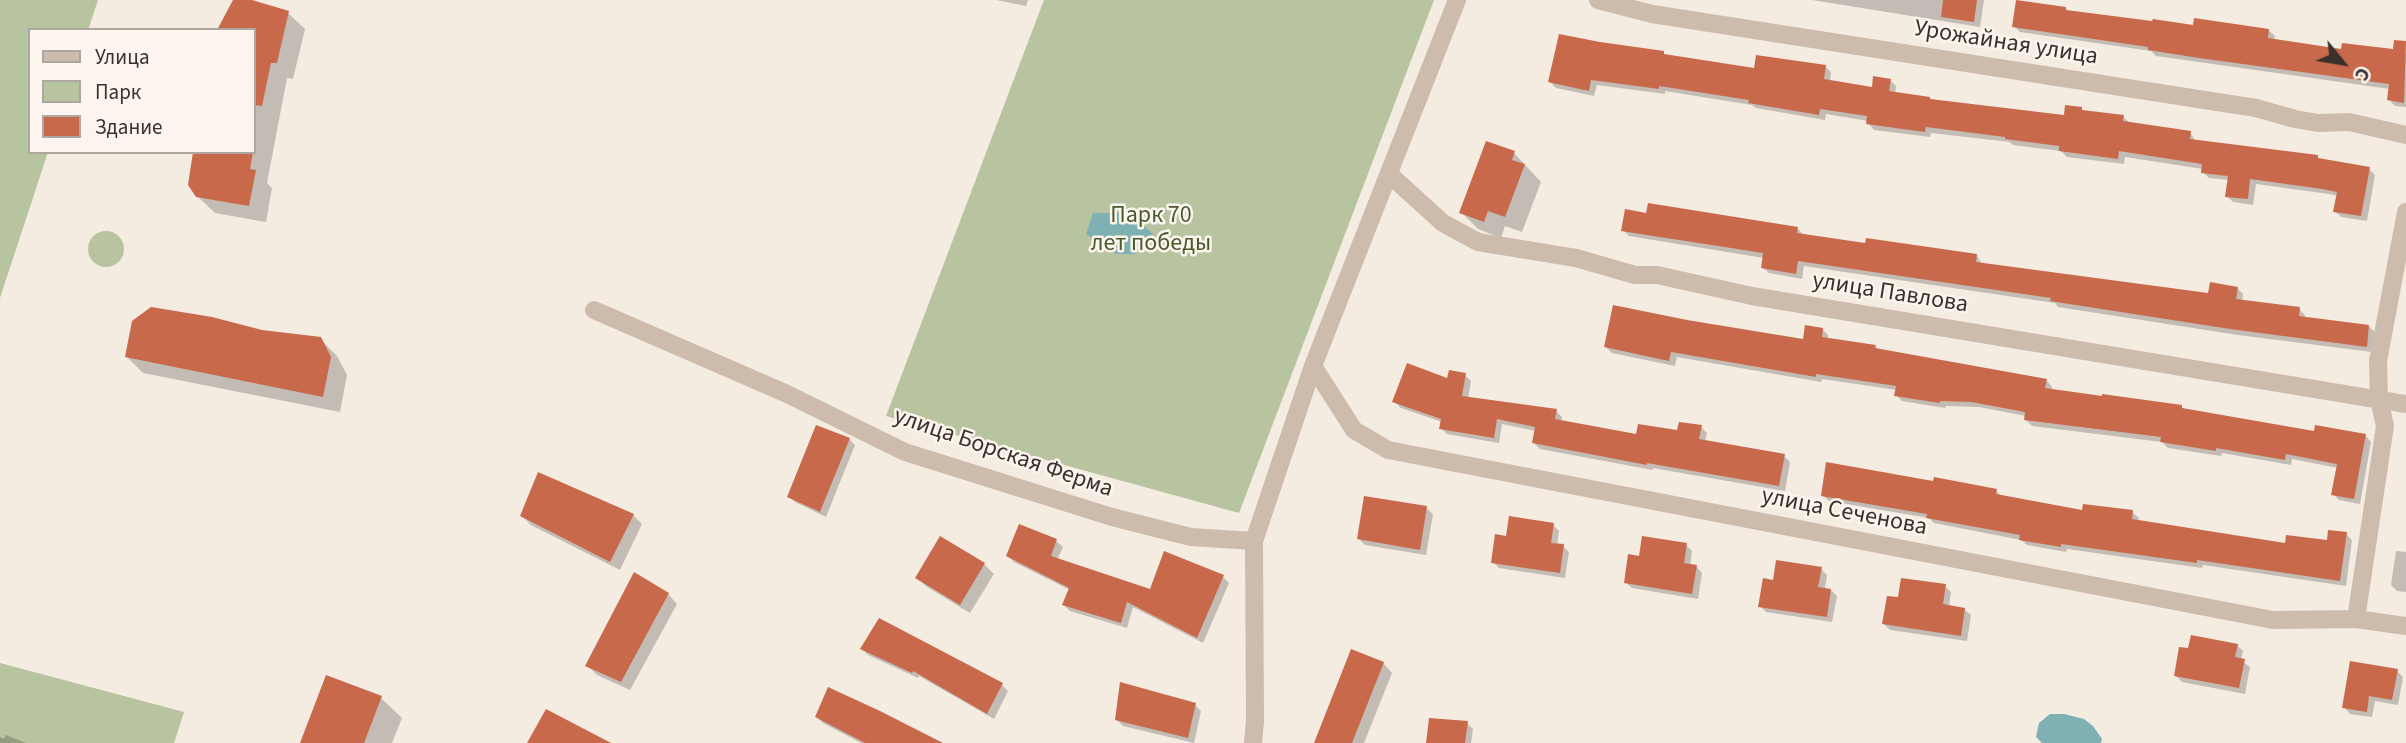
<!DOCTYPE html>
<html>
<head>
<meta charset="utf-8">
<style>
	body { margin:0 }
	#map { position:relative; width:2406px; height:743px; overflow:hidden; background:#f4ebe1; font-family:"Source Sans 3",sans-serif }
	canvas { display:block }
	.legend { position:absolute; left:28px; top:28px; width:228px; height:126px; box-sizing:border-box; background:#fbf5ee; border:2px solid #aea6a0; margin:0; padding:9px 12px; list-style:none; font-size:21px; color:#3b302b }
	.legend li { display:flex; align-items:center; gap:14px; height:35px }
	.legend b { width:35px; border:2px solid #aea6a0 }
	.north { position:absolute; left:2308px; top:28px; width:70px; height:70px; -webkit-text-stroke:5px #fbf5ee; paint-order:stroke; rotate:120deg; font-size:19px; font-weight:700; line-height:28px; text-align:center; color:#3b302b }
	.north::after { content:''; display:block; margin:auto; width:24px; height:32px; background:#3b302b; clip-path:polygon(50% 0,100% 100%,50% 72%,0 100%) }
</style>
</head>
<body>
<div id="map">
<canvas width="2406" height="743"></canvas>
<ul class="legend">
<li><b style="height:9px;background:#cdbbac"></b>Улица</li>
<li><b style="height:19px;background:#b8c4a0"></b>Парк</li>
<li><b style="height:19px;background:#c8694b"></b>Здание</li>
</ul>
<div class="north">С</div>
</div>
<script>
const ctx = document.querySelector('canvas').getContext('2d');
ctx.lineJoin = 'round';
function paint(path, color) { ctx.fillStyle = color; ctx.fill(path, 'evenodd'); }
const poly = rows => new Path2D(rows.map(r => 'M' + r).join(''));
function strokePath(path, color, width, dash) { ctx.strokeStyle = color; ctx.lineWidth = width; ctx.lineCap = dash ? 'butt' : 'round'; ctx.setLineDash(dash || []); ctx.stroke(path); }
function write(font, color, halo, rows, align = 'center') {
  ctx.font = font + ' "Source Sans 3",sans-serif'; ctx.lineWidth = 5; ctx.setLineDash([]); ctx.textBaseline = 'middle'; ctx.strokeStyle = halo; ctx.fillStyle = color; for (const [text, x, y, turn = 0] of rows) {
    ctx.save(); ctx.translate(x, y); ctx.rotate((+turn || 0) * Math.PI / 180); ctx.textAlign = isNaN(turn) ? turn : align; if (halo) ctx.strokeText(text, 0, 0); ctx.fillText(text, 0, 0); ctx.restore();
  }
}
const green = poly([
	[0,0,98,0,88,30,30,30,30,152,48,152,0,298],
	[1044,0,1434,0,1239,513,886,416],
	'88 249a18 18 0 1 1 36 0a18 18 0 1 1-36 0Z',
	[0,663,184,712,174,743,0,743]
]);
const water = poly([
	[1093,213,1130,213,1153,234,1135,254,1117,254,1086,234],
	[2050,714,2064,714,2084,719,2093,726,2102,739,2101,743,2042,743,2036,737,2039,723]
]);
const shadow = poly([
	[235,0,246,0,288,13,305,29,293,79,287,78,267,183,272,188,266,222,215,213,197,196,196,152,254,152,254,30],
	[996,0,1028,0,1026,6],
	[1812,0,1984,0,1980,27],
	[2065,8,2069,12,2194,27,2268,30,2275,36,2274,41,2342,51,2343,45,2406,53,2406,107,2395,106,2389,100,2390,89,2156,56,2151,51,2020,32,2014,26],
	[1663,53,1668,57,1755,70,1825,66,1831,72,1830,82,1873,89,1890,80,1896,86,1895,94,1932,101,2065,116,2081,109,2084,112,2123,117,2130,123,2190,133,2196,141,2317,156,2321,161,2369,169,2375,175,2367,221,2341,217,2335,211,2338,196,2329,194,2256,184,2253,205,2233,202,2227,196,2229,180,2209,178,2203,172,2203,169,2125,157,2124,164,2067,157,2061,151,2013,145,2010,142,1931,133,1930,137,1874,130,1868,123,1868,121,1826,114,1825,120,1756,108,1752,105,1665,91,1665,94,1597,85,1594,96,1556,88,1550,82],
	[1487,143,1514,153,1541,182,1522,232,1505,226,1501,238,1478,229,1461,212],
	[1797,228,1803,234,1866,245,1977,256,1982,264,2209,295,2237,288,2243,294,2242,301,2299,309,2305,315,2305,319,2368,326,2375,332,2372,352,2238,335,2058,307,2055,303,1804,266,1802,279,1769,273,1762,267,1764,258,1629,236,1623,230],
	[1822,329,1828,335,1828,339,1875,346,1879,351,2046,380,2052,387,2051,391,2181,407,2185,410,2316,433,2365,435,2371,442,2360,504,2339,500,2333,494,2338,468,2292,459,2291,465,2222,453,2221,456,2168,448,2162,442,2032,426,2026,420,2026,416,1979,407,1946,406,1945,408,1902,401,1896,395,1897,390,1822,379,1821,382,1677,357,1675,366,1612,353,1606,347,1804,341],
	[262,332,320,339,337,356,347,375,340,412,143,373,127,357],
	[1465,375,1471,381,1468,399,1556,411,1562,417,1561,422,1637,437,1678,433,1701,427,1707,433,1705,442,1784,456,1790,462,1785,491,1653,468,1653,470,1540,449,1534,443,1536,431,1502,424,1499,443,1447,434,1441,428,1442,422,1401,408,1395,402],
	[849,439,855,445,826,517,795,502,789,496],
	[1935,483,1996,491,2003,497,2084,512,2132,512,2139,518,2138,522,2287,545,2328,542,2346,534,2352,540,2346,586,2203,565,2202,568,2067,549,2066,552,2027,545,2021,540,1934,523,1929,518,1829,501,1822,495],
	[1426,508,1433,514,1426,555,1365,545,1359,539],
	[633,515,642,524,620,570,531,525,522,516],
	[1553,525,1559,531,1557,545,1563,546,1569,552,1565,578,1499,568,1493,562,1508,538],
	[1020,526,1056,541,1063,547,1057,560,1151,591,1223,577,1229,583,1203,643,1133,607,1127,628,1070,611,1064,605,1070,590,1014,562,1008,556],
	[941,538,984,564,994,574,970,613,927,587,917,578],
	[1686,545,1692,551,1690,566,1696,566,1702,573,1698,599,1632,588,1625,582,1640,558],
	[2396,551,2406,552,2406,592,2397,591,2391,585],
	[1821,569,1827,575,1825,589,1831,590,1837,596,1832,622,1766,612,1760,606,1775,582],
	[1945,586,1951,592,1949,607,1964,609,1971,615,1967,641,1890,630,1884,624,1899,599],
	[668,594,677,604,630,690,597,675,588,666],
	[2237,645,2243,651,2241,660,2250,667,2245,694,2182,682,2176,676],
	[862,649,1002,685,1008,691,994,719,919,676,918,678,868,655],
	[1383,663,1392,673,1364,743,1316,743],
	[2397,671,2403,677,2398,705,2375,701,2372,717,2350,714,2344,707],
	[381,698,402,718,392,743,302,743],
	[1195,705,1201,711,1194,743,1123,726,1117,720],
	[817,717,939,743,861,743,823,723],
	[1467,723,1473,729,1471,743,1428,743],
	[6,735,26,743,0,743,0,737,4,739]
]);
const building = poly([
	[233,0,252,0,289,11,277,63,271,63,262,106,254,105,254,30,217,30],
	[1943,0,1977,0,1974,22,1941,17],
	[2016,0,2066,7,2066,10,2152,21,2153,19,2193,25,2194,18,2269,29,2268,38,2341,49,2342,43,2393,49,2394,40,2406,41,2404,103,2387,100,2389,84,2199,58,2148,50,2148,47,2012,27],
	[1559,34,1600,42,1664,51,1664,54,1754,68,1756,55,1826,65,1824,79,1872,87,1873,76,1891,79,1889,91,1930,97,1930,99,2064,115,2065,105,2082,107,2082,110,2124,115,2123,121,2191,131,2190,139,2318,155,2318,158,2370,167,2361,216,2333,212,2337,192,2322,189,2250,179,2248,199,2225,197,2228,176,2201,173,2202,164,2119,151,2118,159,2059,151,2059,146,2005,139,2005,137,1926,127,1925,132,1866,124,1867,116,1820,109,1819,115,1748,103,1749,100,1659,86,1659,89,1591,80,1589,91,1548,82],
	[1486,141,1515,151,1512,160,1525,164,1505,217,1488,211,1484,222,1459,213],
	[193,152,253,152,250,169,256,170,249,206,196,197,188,185],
	[1648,203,1798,227,1797,233,1865,243,1866,238,1977,254,1976,262,2208,293,2210,282,2238,287,2236,299,2300,307,2299,316,2369,325,2367,347,2230,329,2050,301,2051,298,1798,261,1796,274,1761,268,1763,253,1621,231,1625,209,1646,213],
	[1613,305,1687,320,1803,339,1805,325,1823,328,1822,337,1876,345,1875,348,2047,379,2045,388,2102,396,2102,394,2182,405,2182,408,2314,431,2315,425,2366,434,2354,499,2331,495,2337,464,2286,454,2285,460,2216,448,2216,451,2160,442,2161,437,2024,420,2025,412,1971,402,1940,401,1940,403,1894,396,1896,386,1816,374,1816,377,1671,352,1669,361,1604,347],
	[151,307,212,317,262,330,321,337,331,357,323,397,125,357,132,321],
	[1407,363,1447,378,1449,370,1466,373,1462,396,1557,409,1555,419,1636,434,1638,424,1677,430,1679,422,1702,425,1699,439,1785,454,1779,486,1647,463,1647,465,1532,443,1535,427,1497,419,1494,438,1439,429,1441,419,1392,402],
	[816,425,850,438,820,512,787,497],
	[1826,462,1933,481,1934,477,1997,489,1996,494,2082,510,2083,504,2133,510,2132,519,2285,543,2286,535,2327,540,2328,530,2347,532,2340,581,2197,560,2197,563,2061,544,2061,547,2019,540,2020,535,1926,518,1927,514,1821,496],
	[538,472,634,514,610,562,520,516],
	[1364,496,1427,506,1420,550,1357,539],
	[1509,516,1554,523,1551,543,1564,544,1560,573,1491,563,1495,534,1506,536],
	[1019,524,1057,539,1051,556,1150,589,1164,551,1224,575,1197,638,1127,602,1121,623,1062,605,1069,588,1006,556],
	[940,536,985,563,960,605,915,578],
	[1642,536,1687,543,1684,563,1697,565,1692,594,1624,583,1628,554,1639,556],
	[1776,560,1822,567,1818,587,1831,589,1827,617,1758,607,1763,578,1773,580],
	[634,572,669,593,621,682,585,666],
	[1901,578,1946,584,1943,604,1965,608,1961,636,1882,624,1887,596,1898,597],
	[879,618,1003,683,987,714,913,671,912,673,860,649],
	[2191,635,2238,644,2235,657,2245,659,2239,688,2174,676,2179,647,2188,648],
	[1351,649,1384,662,1352,743,1314,743],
	[2350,661,2398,669,2392,700,2369,696,2367,712,2342,708],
	[326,675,382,696,364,743,300,743],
	[1120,682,1196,703,1188,738,1115,720],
	[828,687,880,711,943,743,865,743,815,717],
	[546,709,611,743,527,743],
	[1429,718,1468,721,1465,743,1426,743]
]);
const minor = poly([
	[1598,0,1652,14,2256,108,2295,119,2318,123,2349,122,2406,135],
	[1390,175,1443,223,1478,242,1576,258,1635,275,1657,275,1752,296,2406,404],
	[594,310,785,393,905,452,1112,517,1167,531,1191,537,1254,541],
	[1313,366,1354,430,1388,450,2273,620,2356,619,2406,626],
	[2356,619,2385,426,2379,399,2378,361,2406,212],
	[1253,743,1255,721,1254,541,1313,366,1457,0]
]);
const streetNames = [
	["Урожайная улица",2006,44,9],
	["улица Павлова",1890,294,9],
	["улица Борская Ферма",1003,454,19],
	["улица Сеченова",1844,513,11]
];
const parkNames = [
	["Парк 70",1151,217],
	["лет победы",1151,245]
];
paint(green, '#b8c4a0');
paint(water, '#7fb0b2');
paint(shadow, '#0003');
paint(building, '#c8694b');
strokePath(minor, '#cdbbac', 18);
write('24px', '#3b302b', '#fbf5ee', streetNames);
write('24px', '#4a5a2e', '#fbf5ee', parkNames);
</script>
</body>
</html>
